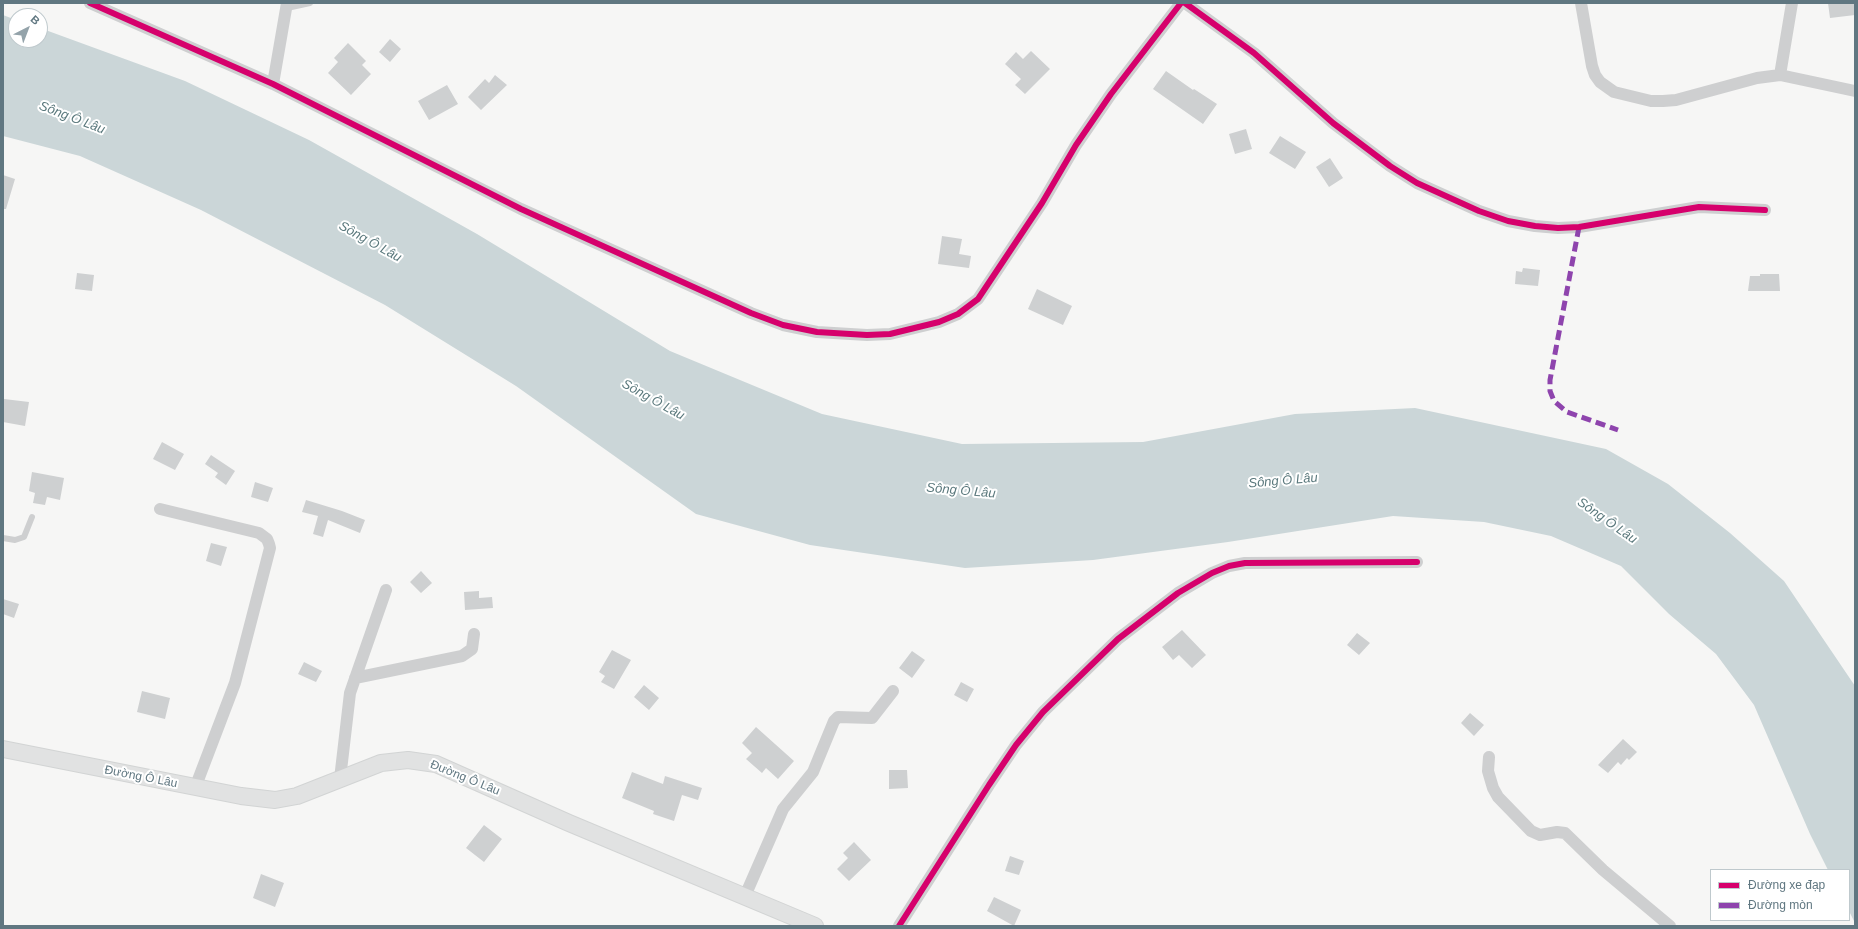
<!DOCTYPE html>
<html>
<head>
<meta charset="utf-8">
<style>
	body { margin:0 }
	#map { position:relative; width:1858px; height:929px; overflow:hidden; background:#f6f6f5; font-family:Helvetica,sans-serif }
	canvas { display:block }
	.frame { position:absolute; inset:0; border:4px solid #607781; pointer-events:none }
	.legend { position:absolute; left:1710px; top:869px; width:140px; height:52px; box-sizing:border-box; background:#fff; border:1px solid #bfc9cd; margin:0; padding:5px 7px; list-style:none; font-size:12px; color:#607781 }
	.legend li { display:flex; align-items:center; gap:8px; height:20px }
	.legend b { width:20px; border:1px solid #bfc9cd }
	.north { position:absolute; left:8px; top:8px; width:40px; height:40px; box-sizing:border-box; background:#fff; border:1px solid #bfc9cd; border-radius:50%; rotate:42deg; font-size:11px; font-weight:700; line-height:16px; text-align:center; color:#607781 }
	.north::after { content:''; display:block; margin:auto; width:14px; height:18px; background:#94a3aa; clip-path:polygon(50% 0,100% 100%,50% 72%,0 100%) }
</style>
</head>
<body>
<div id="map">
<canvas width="1858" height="929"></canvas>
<div class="frame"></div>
<ul class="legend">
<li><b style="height:5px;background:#d6006c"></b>Đường xe đạp</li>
<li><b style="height:5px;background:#8e44ad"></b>Đường mòn</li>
</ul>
<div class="north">B</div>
</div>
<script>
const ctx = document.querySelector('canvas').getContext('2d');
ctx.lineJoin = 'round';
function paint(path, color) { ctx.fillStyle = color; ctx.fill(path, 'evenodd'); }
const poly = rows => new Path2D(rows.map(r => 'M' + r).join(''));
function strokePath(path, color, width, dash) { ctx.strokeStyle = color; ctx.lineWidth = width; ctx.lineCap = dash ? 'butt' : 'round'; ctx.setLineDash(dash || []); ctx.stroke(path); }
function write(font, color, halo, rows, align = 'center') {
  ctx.font = font + ' Helvetica,sans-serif'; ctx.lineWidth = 4; ctx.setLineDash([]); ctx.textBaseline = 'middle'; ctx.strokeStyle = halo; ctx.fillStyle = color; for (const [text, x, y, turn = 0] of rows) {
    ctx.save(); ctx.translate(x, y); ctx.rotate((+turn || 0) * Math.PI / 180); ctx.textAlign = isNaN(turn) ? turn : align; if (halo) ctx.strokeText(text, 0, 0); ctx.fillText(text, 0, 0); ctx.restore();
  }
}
const water = poly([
	[3,15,16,20,16,40,40,40,40,28,185,81,309,140,477,234,670,351,822,414,962,444,1143,442,1295,414,1415,408,1606,449,1668,484,1730,533,1784,581,1853,683,1855,686,1855,923,1849,911,1849,870,1828,870,1810,834,1754,705,1716,654,1669,614,1621,566,1551,536,1484,522,1393,516,1228,542,1093,560,965,568,810,545,696,514,516,386,385,305,201,210,80,156,3,136]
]);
const building = poly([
	[1828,3,1854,3,1855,15,1830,18],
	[390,39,401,49,390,62,379,52],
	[348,43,366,61,362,65,371,74,351,95,328,73,338,62,334,58],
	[1031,51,1050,69,1025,94,1015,85,1021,79,1005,64,1016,52,1023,59],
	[1166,71,1193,90,1194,89,1217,104,1203,124,1153,89],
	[495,75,507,85,481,110,468,97,485,79,489,83],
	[447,85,458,104,429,120,418,101],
	[1246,129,1252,149,1235,154,1229,134],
	[1280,136,1306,152,1295,169,1269,153],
	[1330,158,1343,178,1329,187,1316,167],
	[3,175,15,179,6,209,3,209],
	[942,236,962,239,959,254,971,256,969,268,938,264],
	[1523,268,1540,270,1538,286,1515,284,1516,271,1522,272],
	[77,273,94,275,92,291,75,289],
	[1760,274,1779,274,1780,291,1748,291,1750,276,1760,276],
	[1037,289,1072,306,1063,325,1028,309],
	[4,399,29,402,25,426,3,422],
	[162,442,184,454,175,470,153,459],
	[211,455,235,471,226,485,215,477,218,473,205,464],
	[32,472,64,478,60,500,47,497,45,505,33,503,35,493,29,491],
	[255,482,273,488,268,502,251,497],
	[306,500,342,511,365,520,360,533,328,520,323,537,313,534,318,516,302,512],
	[211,543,227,547,221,566,206,561],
	[421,571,432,583,421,593,410,582],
	[479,591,479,598,492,597,493,608,465,610,464,592],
	[3,599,19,604,14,618,3,614],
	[1182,630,1206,655,1192,668,1179,655,1173,660,1162,647],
	[1357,633,1370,643,1359,655,1347,645],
	[612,650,631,660,614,689,601,682,605,676,599,672],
	[912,651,925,660,912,678,899,668],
	[304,662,322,671,316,682,298,674],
	[961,682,974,689,967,702,954,695],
	[644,685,659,698,649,710,634,697],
	[142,691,170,698,165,719,137,712],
	[1470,713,1484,725,1474,736,1461,723],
	[756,727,794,761,778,779,766,768,762,773,746,759,752,753,742,743],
	[1623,739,1637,752,1629,760,1627,758,1621,765,1618,762,1608,773,1598,765],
	[889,770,907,770,908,788,889,789],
	[632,772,663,784,665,776,702,788,698,800,682,795,674,821,653,814,654,811,622,798],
	[484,825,502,839,484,862,466,848],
	[854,842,871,860,849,881,837,869,848,858,843,853],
	[1010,856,1024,861,1019,875,1005,871],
	[261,874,284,883,275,907,253,898],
	[994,897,1021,910,1014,926,987,911]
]);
const service = poly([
	[287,8,310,3],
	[3,538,15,540,24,537,32,517]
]);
const minor = poly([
	[90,3,273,84,521,209,751,313,783,325,817,332,867,335,890,334,939,322,958,314,978,299,1042,203,1076,145,1111,94,1181,3],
	[1185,3,1254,53,1333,123,1390,166,1417,183,1479,211,1508,221,1535,226,1558,228,1579,227,1699,207,1765,210],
	[1581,3,1592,66,1595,75,1600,82,1614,92,1651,101,1663,101,1676,100,1757,78,1780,75,1855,91],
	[1780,75,1792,3],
	[273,84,287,3],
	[160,509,259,533,267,539,269,544,270,548,235,683,195,788],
	[355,678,462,656,472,649,474,634],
	[1489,757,1488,771,1493,788,1498,797,1531,831,1540,835,1557,832,1565,833,1603,870,1670,926],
	[340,779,350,693,386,590],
	[745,896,783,809,813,772,834,721,838,717,872,718,893,691],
	[899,926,989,785,1016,745,1043,712,1118,639,1178,593,1212,573,1229,566,1245,563,1417,562]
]);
const secondary = poly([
	[3,749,241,796,275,800,297,796,381,763,408,760,436,764,569,823,815,926]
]);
const quiet = poly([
	[1579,227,1550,380,1550,391,1554,401,1567,412,1618,430]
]);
const cycleway = poly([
	[90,3,273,84,521,209,751,313,783,325,817,332,867,335,890,334,939,322,958,314,978,299,1042,203,1076,145,1111,94,1181,3],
	[1185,3,1254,53,1333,123,1390,166,1417,183,1479,211,1508,221,1535,226,1558,228,1579,227,1699,207,1765,210],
	[899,926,989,785,1016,745,1043,712,1118,639,1178,593,1212,573,1229,566,1245,563,1417,562]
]);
const streetNames = [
	["Đường Ô Lâu",141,777,11],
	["Đường Ô Lâu",465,778,22]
];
const waterNames = [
	["Sông Ô Lâu",72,118,21],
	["Sông Ô Lâu",370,242,29],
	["Sông Ô Lâu",653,400,29],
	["Sông Ô Lâu",1283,481,-5],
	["Sông Ô Lâu",961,491,5],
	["Sông Ô Lâu",1607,521,35]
];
paint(water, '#cbd6d8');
paint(building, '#ced0d1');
strokePath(secondary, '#d2d4d4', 18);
strokePath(service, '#cecfd0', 6);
strokePath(minor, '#cecfd0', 12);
strokePath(secondary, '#e1e2e2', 16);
strokePath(quiet, '#8e44ad', 5, [10, 5]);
strokePath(cycleway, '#d6006c', 6);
write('12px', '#607781', '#fff', streetNames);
write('italic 13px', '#5a787c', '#fff', waterNames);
</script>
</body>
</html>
